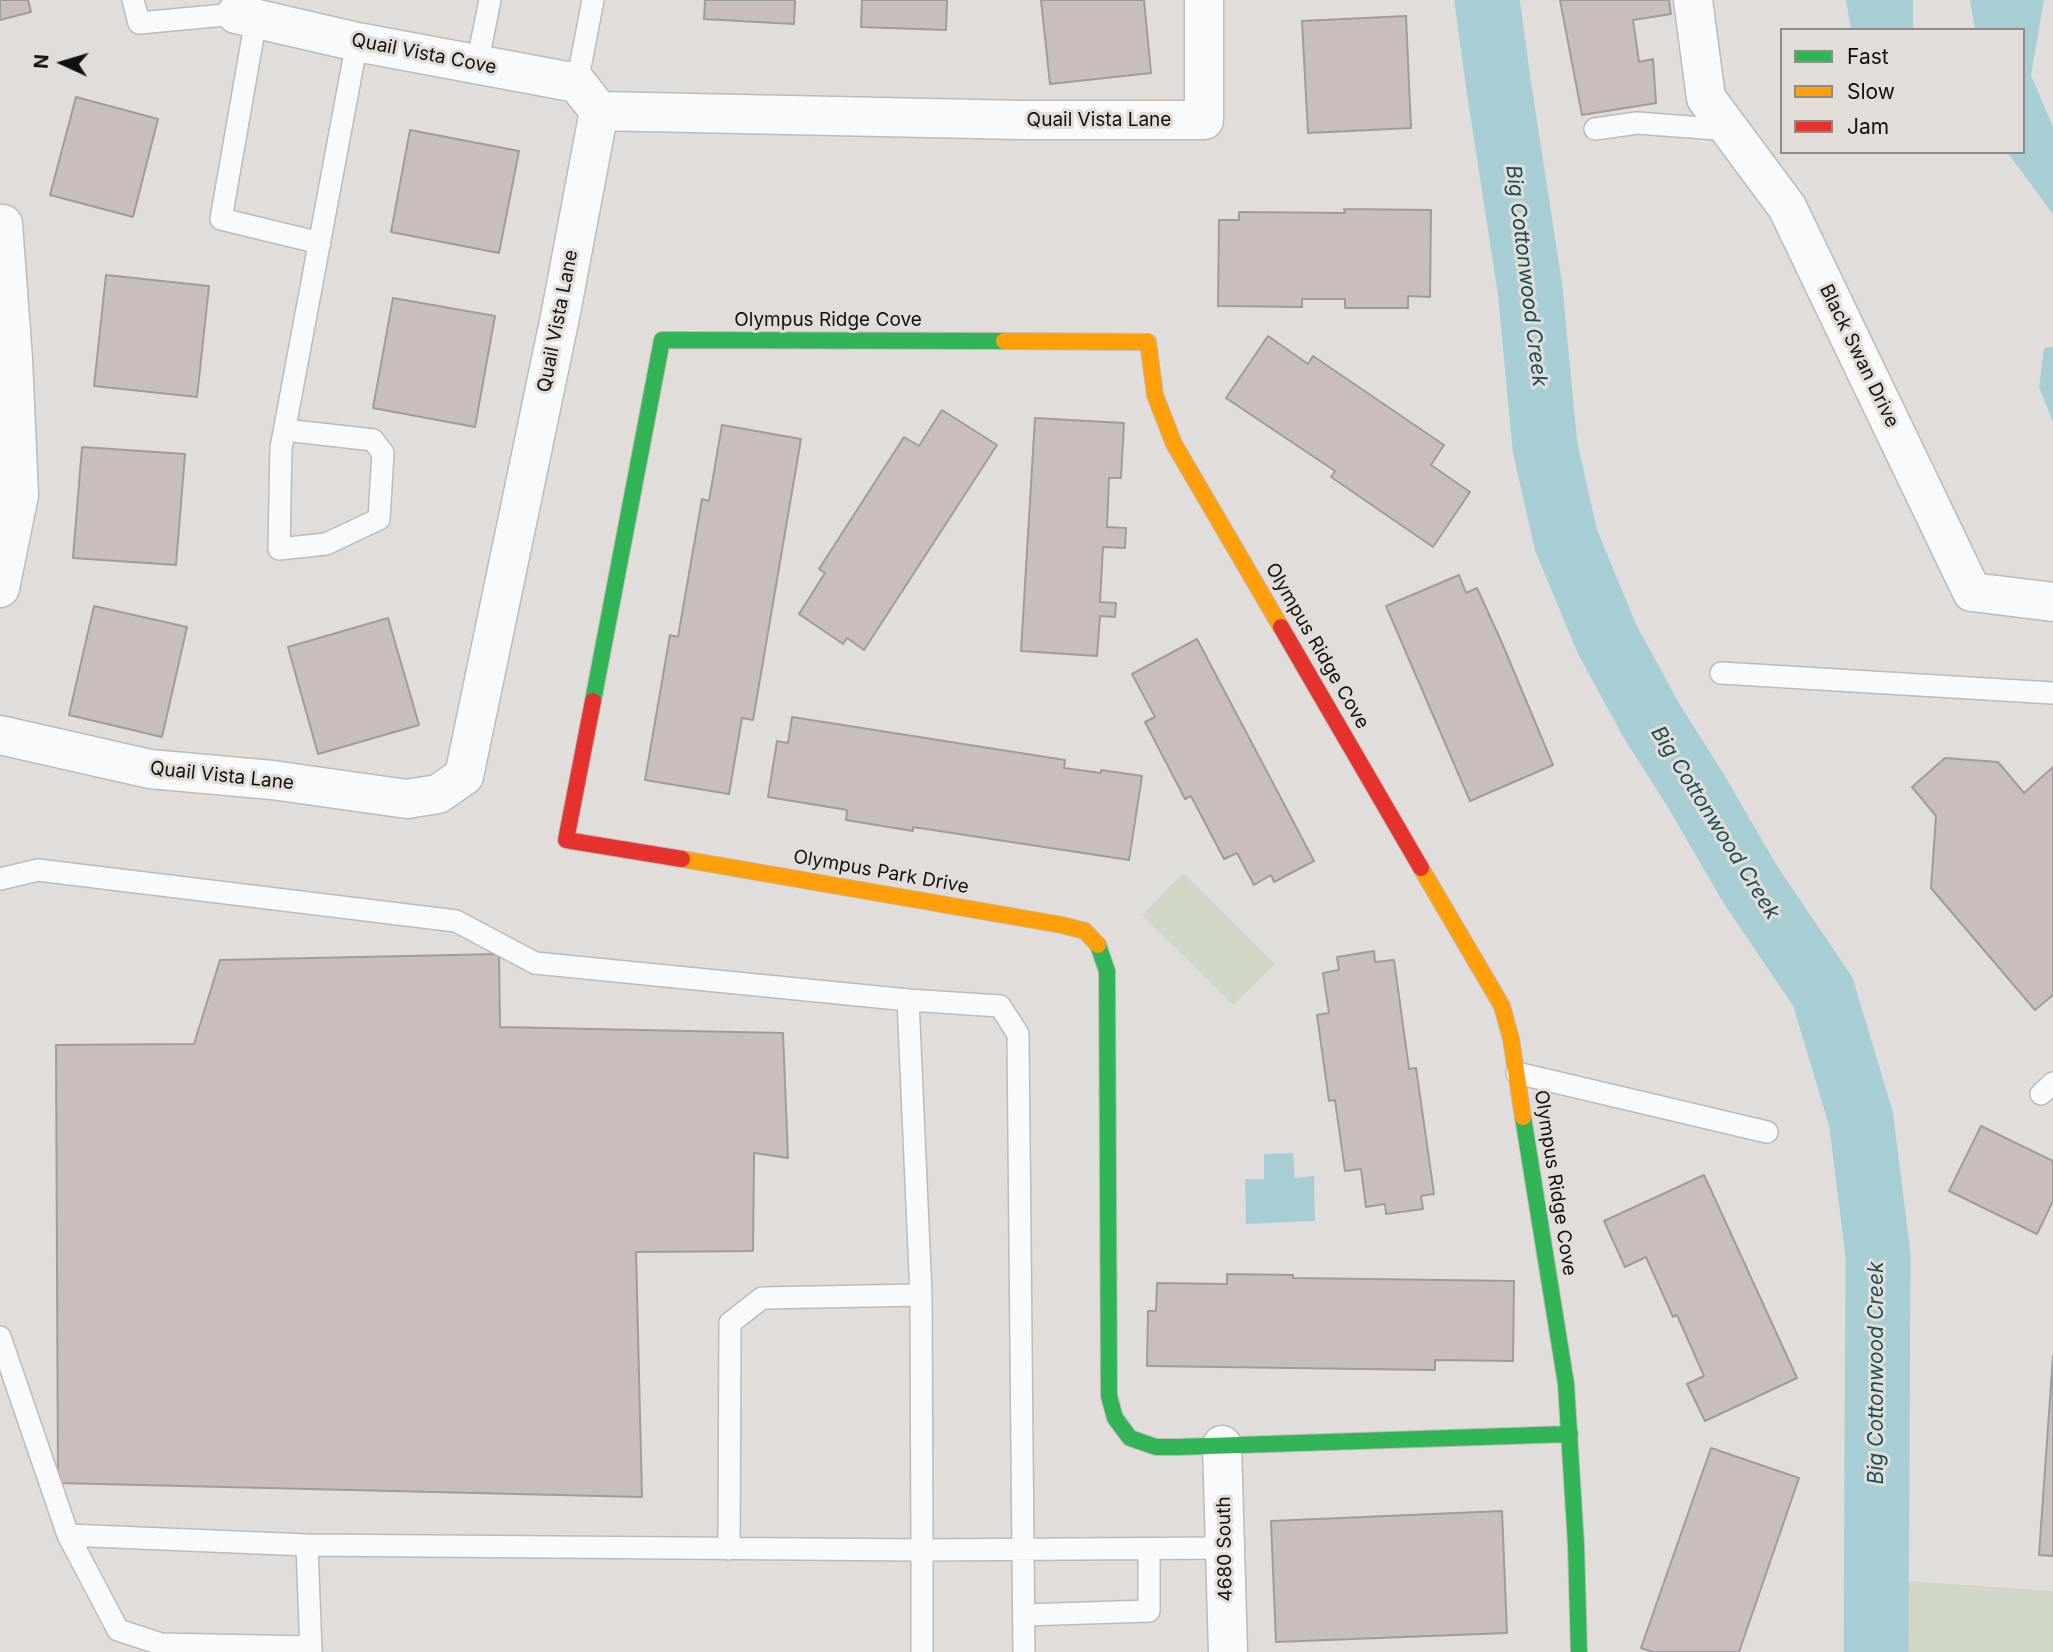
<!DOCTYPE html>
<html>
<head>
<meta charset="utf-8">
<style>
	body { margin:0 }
	#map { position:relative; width:2053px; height:1652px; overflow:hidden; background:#e0dddb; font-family:Inter,sans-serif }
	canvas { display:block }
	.legend { position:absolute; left:1780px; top:28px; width:245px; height:126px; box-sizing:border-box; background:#e2ddd9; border:2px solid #8f8b88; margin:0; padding:9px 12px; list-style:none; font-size:21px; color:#12110f }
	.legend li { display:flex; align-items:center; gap:14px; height:35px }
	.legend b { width:35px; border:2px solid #8f8b88 }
	.north { position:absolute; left:28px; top:28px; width:70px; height:70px; -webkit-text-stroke:5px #e2ddd9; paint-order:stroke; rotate:274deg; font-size:19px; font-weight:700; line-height:28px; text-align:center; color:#12110f }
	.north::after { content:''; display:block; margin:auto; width:24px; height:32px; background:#12110f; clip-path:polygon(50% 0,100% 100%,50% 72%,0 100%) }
</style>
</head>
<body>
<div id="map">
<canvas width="2053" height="1652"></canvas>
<ul class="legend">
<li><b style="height:9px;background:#30b455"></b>Fast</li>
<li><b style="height:9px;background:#ff9f0a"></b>Slow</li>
<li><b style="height:9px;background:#e5322d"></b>Jam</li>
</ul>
<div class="north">N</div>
</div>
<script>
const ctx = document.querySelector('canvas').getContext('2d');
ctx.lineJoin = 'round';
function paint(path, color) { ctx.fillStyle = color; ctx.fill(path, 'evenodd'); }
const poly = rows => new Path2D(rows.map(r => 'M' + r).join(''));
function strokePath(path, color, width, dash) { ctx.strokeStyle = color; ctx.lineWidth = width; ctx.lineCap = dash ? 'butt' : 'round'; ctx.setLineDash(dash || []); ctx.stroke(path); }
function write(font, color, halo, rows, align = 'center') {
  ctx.font = font + ' Inter,sans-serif'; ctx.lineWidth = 6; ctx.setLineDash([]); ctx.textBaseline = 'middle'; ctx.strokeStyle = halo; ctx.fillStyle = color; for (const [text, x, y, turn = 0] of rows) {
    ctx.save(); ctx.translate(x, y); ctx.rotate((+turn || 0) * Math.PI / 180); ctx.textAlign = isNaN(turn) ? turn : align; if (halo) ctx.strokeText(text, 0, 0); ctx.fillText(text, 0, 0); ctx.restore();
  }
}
const green = poly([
	[1183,873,1275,964,1233,1005,1142,915],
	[1879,1579,2053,1591,2053,1652,1876,1652]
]);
const water = poly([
	[1846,0,1913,0,1913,30,1851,30],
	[1970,0,2044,0,2031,75,2053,127,2053,214,2007,152,2023,152,2023,30,1975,30],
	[2053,347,2053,422,2039,387,2044,348],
	[1293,1153,1295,1178,1314,1176,1315,1221,1246,1224,1245,1179,1264,1179,1264,1154]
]);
const river = poly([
	[1487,0,1499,88,1530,289,1545,447,1566,540,1607,639,1651,720,1696,791,1750,884,1823,992,1861,1119,1878,1255,1876,1652]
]);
const building = poly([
	[0,0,28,0,31,12,0,20,0,0],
	[705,0,795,0,794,24,704,19,705,0],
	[862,0,947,0,946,30,861,27,862,0],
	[1041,0,1144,0,1151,73,1050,84,1041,0],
	[1560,0,1669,0,1671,14,1633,20,1639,62,1653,59,1656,103,1582,115,1560,0],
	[1406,16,1411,128,1308,133,1302,21,1406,16],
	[76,97,158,119,133,217,50,195,76,97],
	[410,130,519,151,499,253,391,232,410,130],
	[1344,209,1431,210,1430,297,1408,296,1408,308,1345,308,1345,299,1302,299,1302,307,1218,306,1219,220,1239,220,1239,212,1345,213,1344,209],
	[106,275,209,286,197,397,94,386,106,275],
	[393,298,495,316,475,427,373,408,393,298],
	[1268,336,1308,364,1313,356,1444,445,1431,465,1470,492,1433,547,1331,477,1335,471,1226,398,1268,336],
	[942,410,997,445,864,650,847,638,843,644,799,614,825,573,819,569,904,437,919,446,942,410],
	[1035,418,1124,423,1121,478,1109,478,1107,527,1126,528,1125,548,1103,547,1100,602,1116,603,1115,617,1100,616,1097,656,1021,651,1035,418],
	[722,425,801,439,753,720,742,718,729,794,645,780,670,635,678,637,702,499,709,501,722,425],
	[82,447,185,454,176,565,73,558,82,447],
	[1459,575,1466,593,1477,588,1502,643,1553,765,1470,801,1386,606,1459,575],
	[94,606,187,627,162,737,69,715,94,606],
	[388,618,419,725,318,754,288,647,388,618],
	[1197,639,1314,861,1274,882,1271,875,1254,885,1237,853,1224,859,1191,796,1185,799,1145,722,1155,717,1132,674,1197,639],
	[792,717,1065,760,1064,768,1101,773,1101,770,1142,776,1129,860,913,827,913,831,846,820,847,810,768,797,777,741,788,743,792,717],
	[1945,758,1998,762,2024,793,2053,767,2053,995,2035,1010,1931,888,1936,816,1912,787,1945,758],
	[1374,951,1375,962,1394,960,1409,1069,1416,1068,1434,1194,1421,1196,1423,1209,1386,1214,1385,1204,1366,1207,1361,1169,1345,1171,1335,1100,1329,1101,1317,1015,1329,1013,1323,973,1339,970,1337,957,1374,951],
	[499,954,500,1027,783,1033,788,1158,754,1153,753,1251,636,1252,642,1497,58,1483,56,1045,194,1044,220,960,499,954],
	[1981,1126,2053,1161,2053,1201,2037,1234,1949,1191,1981,1126],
	[1704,1175,1797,1378,1705,1421,1687,1384,1704,1376,1677,1315,1673,1317,1646,1257,1625,1267,1604,1221,1704,1175],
	[1227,1274,1293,1275,1293,1278,1514,1281,1513,1361,1435,1360,1435,1370,1147,1366,1148,1311,1156,1311,1157,1283,1227,1284,1227,1274],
	[2053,1356,2053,1556,2039,1555,2053,1356],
	[1711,1448,1799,1478,1739,1652,1653,1652,1641,1648,1711,1448],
	[1502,1511,1507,1633,1276,1642,1271,1521,1502,1511]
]);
const lane = poly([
	[133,0,139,23,236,14,234,5],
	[256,19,221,219,320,243],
	[477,64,490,0],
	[577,83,593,0],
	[1595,129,1637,123,1730,130],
	[285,430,373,440,383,453,379,519,326,544,279,549,281,448,357,42],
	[1721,673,2053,693],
	[0,879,38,870,456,921,535,963,908,1000,921,1295,922,1550,307,1545],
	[908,1000,1000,1006,1018,1034,1024,1652],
	[1517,1073,1767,1132],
	[2041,1094,2053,1083],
	[0,1337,68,1535,307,1545,311,1652],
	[68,1535,118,1630,161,1644,310,1647],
	[729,1549,730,1323,762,1298,921,1295],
	[1024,1615,1149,1611,1149,1549],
	[922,1652,922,1550,1225,1548]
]);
const street = poly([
	[1693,0,1706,98,1787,207,1972,592,2053,602],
	[236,14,357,42,577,83,599,111],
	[599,111,1022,120,1204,120,1204,0],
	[0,588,19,495,13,359,3,224],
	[0,735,150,769,272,780,407,799,438,794,464,776,561,312,599,111],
	[1222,1445,1228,1652]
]);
const fast = poly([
	[593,701,662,340,1004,341],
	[1098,945,1107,971,1109,1396,1115,1418,1130,1438,1156,1447,1179,1447,1570,1434],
	[1523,1117,1566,1384,1576,1545,1579,1652]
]);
const slow = poly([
	[1004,341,1148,342,1155,395,1174,444,1281,627],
	[682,859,1062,925,1085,931,1098,945],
	[1421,868,1502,1006,1511,1039,1523,1117]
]);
const jam = poly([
	[1281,627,1421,868],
	[593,701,566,840,682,859]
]);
const streetNames = [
	["Quail Vista Cove",424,54,11],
	["Quail Vista Lane",1099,120],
	["Olympus Ridge Cove",828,320],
	["Quail Vista Lane",558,321,-79],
	["Black Swan Drive",1859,356,64],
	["Olympus Ridge Cove",1317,646,60],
	["Quail Vista Lane",222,776,6],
	["Olympus Park Drive",881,872,10],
	["Olympus Ridge Cove",1555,1183,81],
	["4680 South",1225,1549,-91]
];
const waterNames = [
	["Big Cottonwood Creek",1526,276,83],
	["Big Cottonwood Creek",1715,823,58],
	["Big Cottonwood Creek",1877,1373,-90]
];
paint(green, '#d0d7c7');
paint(water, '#a7ced4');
strokePath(river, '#a7ced4', 65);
paint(building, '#c9bebc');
strokePath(building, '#9f9d9b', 2);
strokePath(lane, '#bdbbb9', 24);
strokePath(street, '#bdbbb9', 41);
strokePath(fast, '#bdbbb9', 18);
strokePath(slow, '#bdbbb9', 18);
strokePath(jam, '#bdbbb9', 18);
strokePath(lane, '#fafafa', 21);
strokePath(street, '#fafafa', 38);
strokePath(fast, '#30b455', 16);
strokePath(slow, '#ff9f0a', 16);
strokePath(jam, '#e5322d', 16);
write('19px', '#12110f', '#e2ddd9', streetNames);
write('italic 21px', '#1c4d55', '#e2ddd9', waterNames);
</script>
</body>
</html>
